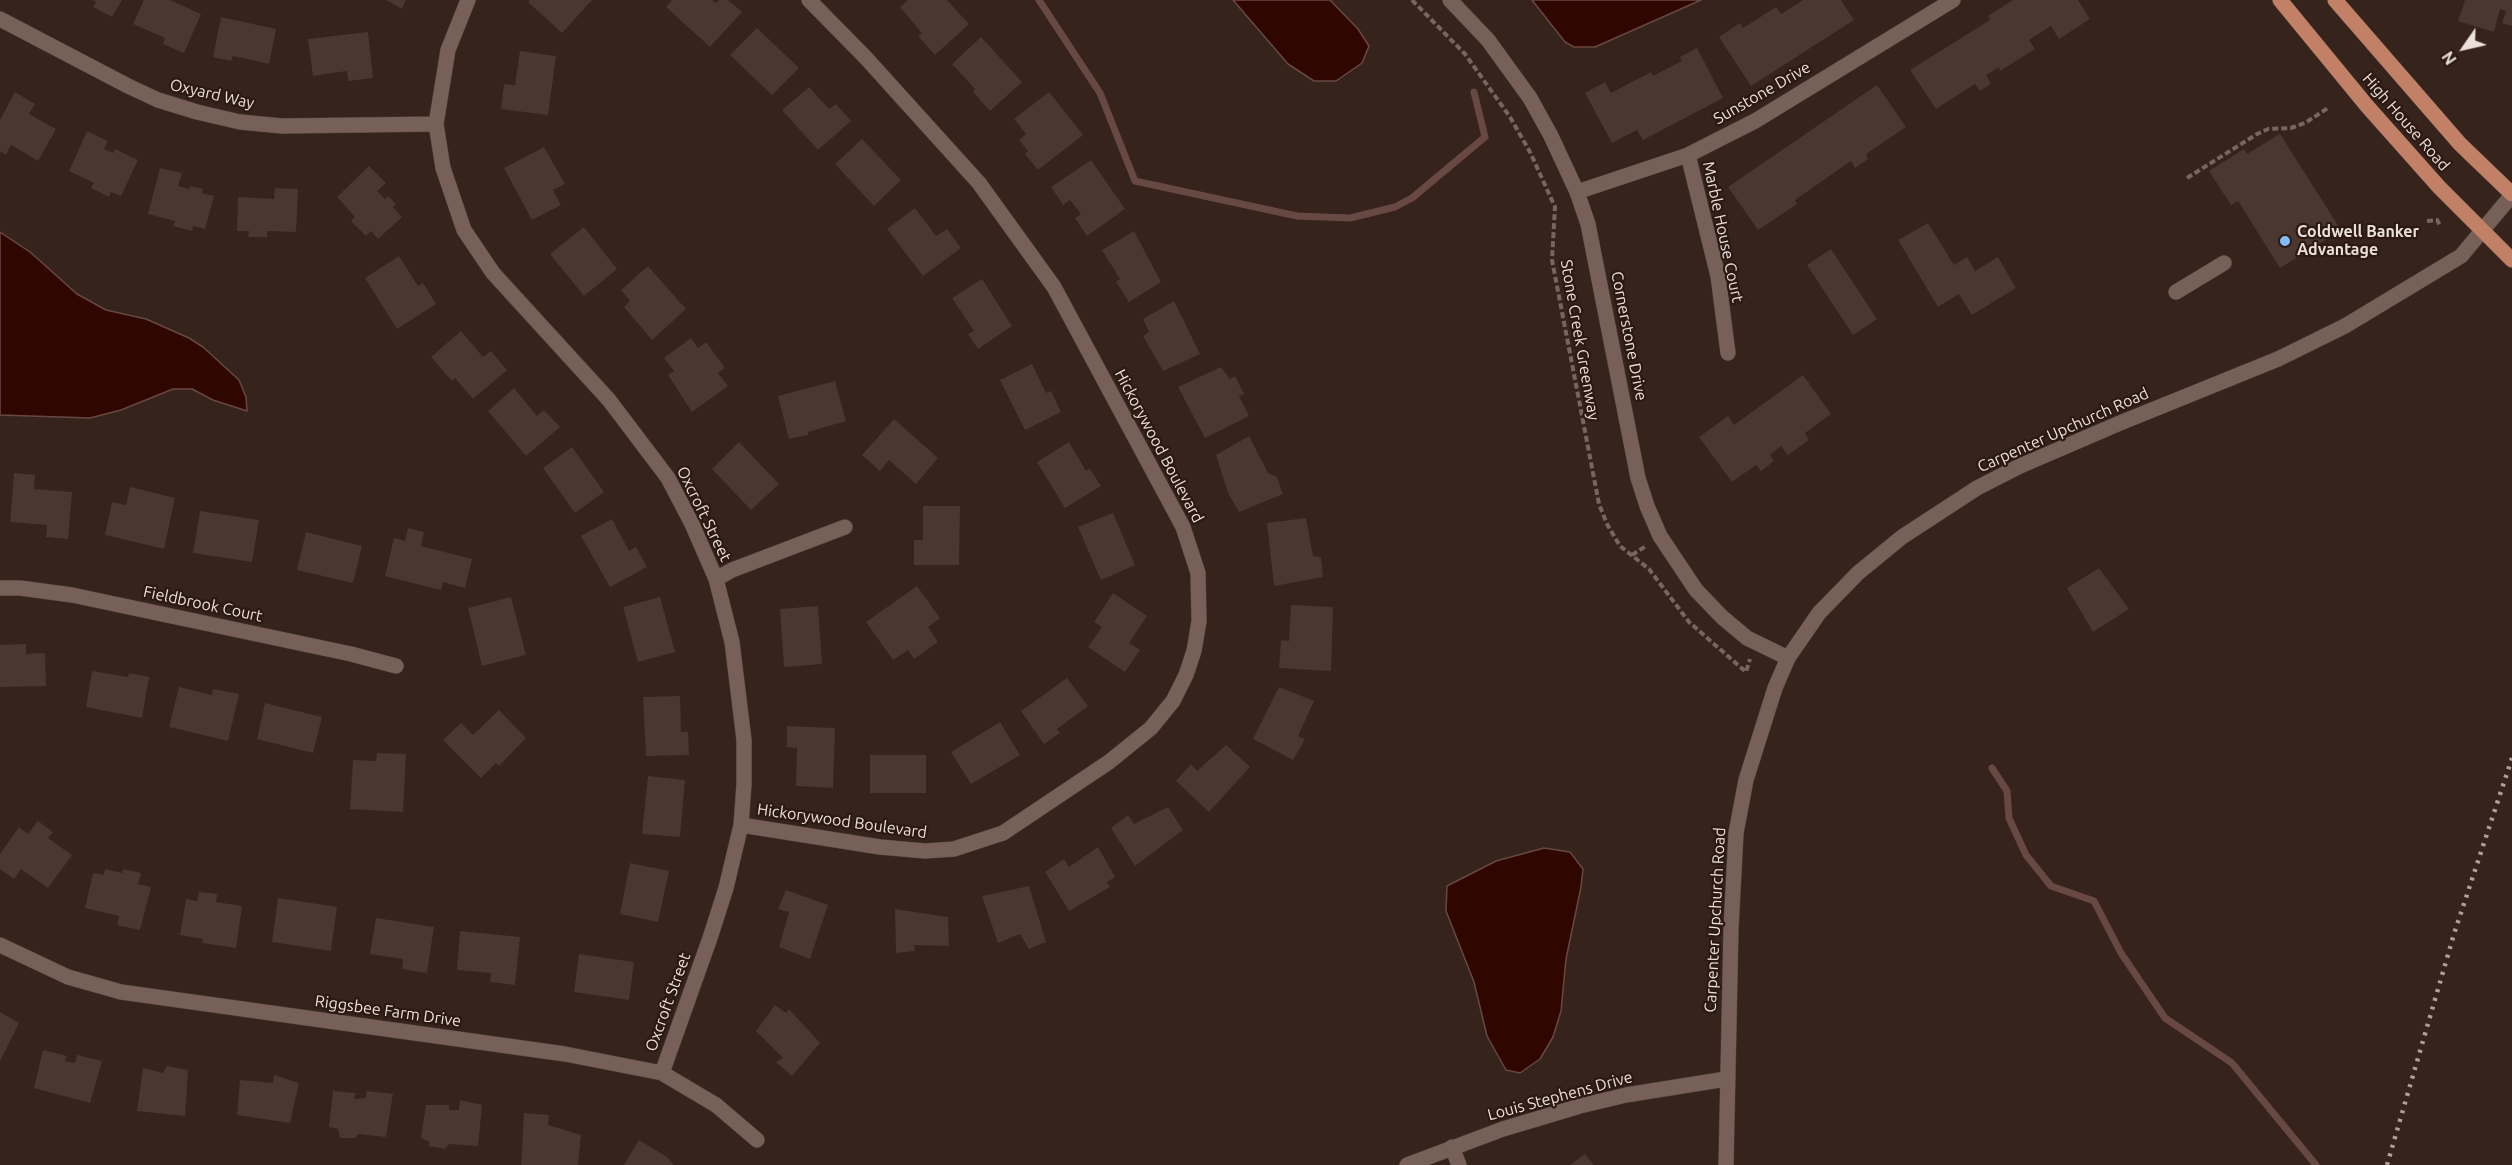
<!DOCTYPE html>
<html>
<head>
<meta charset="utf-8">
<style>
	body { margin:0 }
	#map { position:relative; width:2512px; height:1165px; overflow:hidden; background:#35231c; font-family:Ubuntu,sans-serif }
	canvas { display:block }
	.north { position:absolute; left:2434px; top:18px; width:60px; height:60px; -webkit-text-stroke:4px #2b1912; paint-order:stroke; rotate:236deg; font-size:16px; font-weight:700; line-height:24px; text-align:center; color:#ece0db }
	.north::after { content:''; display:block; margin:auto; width:21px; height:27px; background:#ece0db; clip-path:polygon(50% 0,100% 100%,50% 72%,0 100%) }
</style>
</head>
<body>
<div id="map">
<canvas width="2512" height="1165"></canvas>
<div class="north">N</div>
</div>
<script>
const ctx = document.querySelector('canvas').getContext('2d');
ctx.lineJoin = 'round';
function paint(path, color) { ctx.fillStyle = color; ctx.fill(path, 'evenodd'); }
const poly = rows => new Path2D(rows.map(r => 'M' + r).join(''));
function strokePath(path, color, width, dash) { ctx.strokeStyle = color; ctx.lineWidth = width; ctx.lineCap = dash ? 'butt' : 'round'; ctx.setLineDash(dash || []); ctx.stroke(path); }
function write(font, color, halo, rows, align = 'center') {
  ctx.font = font + ' Ubuntu,sans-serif'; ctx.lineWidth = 4.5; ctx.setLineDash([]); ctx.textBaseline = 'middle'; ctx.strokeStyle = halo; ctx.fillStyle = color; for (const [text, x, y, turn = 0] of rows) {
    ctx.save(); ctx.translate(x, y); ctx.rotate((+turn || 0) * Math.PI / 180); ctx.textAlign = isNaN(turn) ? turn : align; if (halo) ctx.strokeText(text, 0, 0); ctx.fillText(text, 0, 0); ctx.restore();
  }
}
const water = poly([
	[1233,0,1330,0,1358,29,1369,46,1362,63,1336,81,1314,81,1288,64,1233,0],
	[1532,0,1701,0,1595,47,1574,47,1565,42,1532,0],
	[0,232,30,252,77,294,106,310,146,319,189,338,203,347,239,380,246,397,247,411,213,400,192,389,173,389,121,410,90,418,0,415,0,232],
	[1544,848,1570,852,1583,869,1581,887,1566,959,1561,1011,1553,1037,1540,1059,1520,1073,1506,1070,1487,1036,1474,982,1446,911,1447,886,1496,861,1544,848]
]);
const stream = poly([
	[1039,0,1100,93,1135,181,1297,216,1350,218,1395,207,1412,198,1485,137,1474,92],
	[1992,768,2007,791,2009,818,2026,855,2051,886,2094,901,2121,953,2165,1018,2232,1063,2316,1165]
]);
const building = poly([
	[92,0,122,0,112,17,93,7,96,2],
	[144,0,170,0,201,14,184,53,163,44,165,38,133,24],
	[386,0,406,0,402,9],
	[530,0,592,0,562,33,528,2],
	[672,0,712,0,716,3,719,0,728,0,742,12,710,47,666,7],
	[908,0,947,0,969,24,935,55,918,36,922,33,900,7],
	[1803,0,1841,0,1854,20,1751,86,1719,37,1740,23,1743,28,1776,7,1781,14],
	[2013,0,2078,0,2090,19,2059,39,2051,26,2029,40,2035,49,2000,71,1999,67,1986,75,1991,84,1980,91,1975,84,1936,109,1910,70,1990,20,1988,16],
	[2465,0,2512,0,2512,26,2502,23,2506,11,2500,9,2494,32,2458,21],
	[221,17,276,29,269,64,233,56,231,61,213,57],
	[757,28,799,68,772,95,730,55],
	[368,32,373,78,348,81,347,71,313,76,308,39],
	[981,37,1022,82,990,111,973,92,975,89,952,64],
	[1697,48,1723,98,1643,140,1637,130,1612,143,1585,93,1605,82,1611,93,1651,72,1653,76,1682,61,1680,57],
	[520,51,556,56,548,115,501,109,504,84,515,85],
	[1877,85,1906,127,1866,154,1868,159,1855,168,1851,161,1795,200,1797,204,1758,230,1728,187],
	[809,87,829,109,836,104,851,121,818,150,782,110],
	[15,92,35,104,29,114,56,129,38,161,11,145,6,155,0,151,0,120],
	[1049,92,1083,135,1038,170,1025,154,1028,151,1019,140,1026,134,1014,119],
	[87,131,108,141,104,149,113,153,115,149,138,160,121,196,111,192,109,197,91,188,94,183,69,171],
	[2280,134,2341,230,2280,268,2238,201,2231,205,2209,171,2244,149,2247,154],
	[862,139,901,180,874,206,835,164],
	[544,147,565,184,553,190,561,205,532,220,504,168],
	[1091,160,1125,209,1087,236,1075,218,1081,214,1070,200,1063,205,1051,187],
	[369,166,386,183,377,191,385,199,388,196,396,204,393,207,402,217,378,239,371,231,366,236,351,221,355,217,337,197],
	[160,168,182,173,178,186,189,189,190,186,203,189,202,193,214,196,205,229,193,226,192,231,173,226,175,221,148,214],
	[275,188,298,189,296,232,267,231,267,237,248,237,249,231,237,231,238,197,274,199],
	[915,208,936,236,947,229,961,248,923,276,887,229],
	[1928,223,1954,265,1967,257,1975,271,1998,257,2016,288,1972,315,1959,294,1938,307,1898,240],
	[584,227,617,269,584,296,550,254],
	[1134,231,1161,282,1129,302,1116,282,1120,279,1102,250],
	[1831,249,1877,319,1853,335,1807,265],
	[399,256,418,286,423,283,436,304,397,329,365,278],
	[648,266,686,309,652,340,624,307,630,301,621,290],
	[982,279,1012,326,978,349,968,334,974,331,952,298],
	[1174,301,1200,354,1163,371,1143,336,1149,332,1143,319],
	[461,331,483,357,491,351,507,370,473,399,455,378,452,381,431,357],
	[691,338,698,348,706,342,725,368,718,373,728,386,692,412,668,375,674,371,664,358],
	[1032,364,1046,393,1051,391,1061,412,1025,430,1000,380],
	[1221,367,1230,379,1235,376,1244,394,1239,396,1249,416,1205,438,1178,387],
	[1803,375,1831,414,1805,433,1809,440,1788,455,1781,446,1770,455,1774,461,1761,471,1756,465,1732,482,1699,437,1728,416,1734,425],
	[835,381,846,421,808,432,808,435,789,439,778,396],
	[514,388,537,416,544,410,560,427,526,456,488,411],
	[894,419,938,458,916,484,889,460,880,471,862,455],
	[1249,436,1268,473,1277,477,1283,494,1239,512,1228,493,1216,455],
	[739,442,779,484,751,510,712,469],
	[1069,442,1086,471,1090,469,1101,486,1065,508,1037,462],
	[572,447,604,492,575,513,543,468],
	[14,473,35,475,34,489,72,492,68,539,46,537,47,525,10,522],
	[130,487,175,498,164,549,105,535,112,502,126,505],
	[923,506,960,506,959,565,914,565,914,540,923,540],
	[200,511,259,520,252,562,193,553],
	[1113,513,1135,565,1101,580,1078,527],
	[1306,518,1313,556,1321,557,1323,577,1274,586,1267,523],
	[612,519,629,551,636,547,647,567,610,587,581,536],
	[408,528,424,532,421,546,472,559,465,588,443,582,441,590,385,576,394,538,405,541],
	[306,532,362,546,353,583,297,570],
	[2099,568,2129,609,2093,632,2067,588],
	[917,586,940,618,928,627,938,642,914,659,908,650,893,660,866,622],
	[1113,593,1147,616,1129,643,1140,650,1125,672,1088,647,1102,627,1094,622],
	[511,597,526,655,482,666,468,608],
	[660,597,675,652,638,662,623,607],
	[1291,605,1333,607,1331,671,1279,668,1281,640,1289,641],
	[818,606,822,664,784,667,780,609],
	[26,644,26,654,45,653,46,686,0,687,0,645],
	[92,671,128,677,129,673,149,677,142,718,86,707],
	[1067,678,1088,706,1057,729,1060,733,1044,744,1021,711],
	[179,687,212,695,213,689,239,694,228,741,169,727],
	[1279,687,1314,701,1298,736,1305,739,1293,760,1253,739],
	[680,696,681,732,688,732,689,755,646,756,643,697],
	[265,703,322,717,313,753,257,739],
	[499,710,526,738,499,766,496,763,481,778,443,740,461,723,473,735],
	[1000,722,1020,755,971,784,951,752],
	[787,726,835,728,833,788,796,786,797,748,787,747],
	[1226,745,1250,767,1209,812,1176,781,1191,764,1197,771],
	[377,753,406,754,403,812,350,809,353,760,376,761],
	[870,755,926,755,926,793,870,793],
	[648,776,685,780,680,837,642,834],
	[1168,807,1183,830,1135,866,1111,828,1128,815,1134,824],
	[38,821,53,832,48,838,72,855,48,888,21,869,14,879,0,869,0,854,19,827,28,834],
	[1098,847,1115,877,1107,882,1110,887,1069,911,1045,872,1064,859,1069,867],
	[630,863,669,871,658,922,620,914],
	[105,869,122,873,123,869,141,873,138,884,151,887,140,930,117,925,119,916,85,908,93,873,104,875],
	[1029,886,1046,942,1029,949,1020,934,998,943,982,896],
	[786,890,828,905,810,959,779,947,789,912,778,909],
	[199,892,217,894,216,902,242,906,236,948,202,943,203,939,180,935,186,899,197,901],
	[278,898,337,907,331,951,272,942],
	[895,909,948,917,949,946,914,945,915,951,896,953],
	[376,918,434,927,427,973,402,969,403,959,370,954],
	[460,931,520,937,515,985,490,982,491,973,457,970],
	[579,954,634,962,629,1000,574,992],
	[775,1005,786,1013,789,1009,820,1043,792,1076,776,1062,783,1058,756,1031],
	[0,1012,19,1023,0,1061],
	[43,1050,67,1056,65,1061,75,1063,77,1055,102,1061,90,1103,34,1088],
	[167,1066,188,1070,185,1116,137,1111,143,1068,163,1073],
	[274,1075,299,1083,290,1123,237,1115,240,1080,273,1083],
	[333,1091,356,1093,354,1099,366,1098,366,1091,393,1094,386,1137,358,1134,355,1138,340,1138,338,1129,329,1127],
	[460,1100,482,1105,478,1146,449,1144,445,1149,428,1146,430,1142,421,1138,426,1105,449,1105,449,1110,459,1110],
	[524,1113,549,1115,548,1125,581,1135,578,1165,521,1165],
	[639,1140,667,1157,674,1165,624,1165],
	[1585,1154,1594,1165,1570,1165]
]);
const path = poly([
	[1412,0,1465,54,1510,117,1530,152,1555,207,1552,260,1599,504,1607,524,1620,546,1649,569,1689,622,1746,672,1750,659],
	[2187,178,2257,134,2268,129,2291,128,2305,123,2328,108],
	[2427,221,2437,220,2441,227],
	[1632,555,1646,546]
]);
const minor = poly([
	[468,0,448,50,436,124,443,168,464,230,493,273,609,400,668,478,692,524,716,579,732,642,744,740,744,784,741,825,726,888,710,938,662,1073],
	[1450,0,1488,40,1530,98,1551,136,1577,192,1588,224,1638,478,1647,506,1660,536,1696,590,1722,617,1747,638,1788,658],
	[0,19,128,86,158,100,197,112,240,122,282,126,436,124],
	[1688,155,1718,276,1728,353],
	[1577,192,1688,155,1755,121,1953,0],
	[2176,292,2224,263],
	[716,579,732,570,845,527],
	[0,588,20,588,72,595,351,654,396,666],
	[741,825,880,847,925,851,954,849,1003,833,1109,762,1151,728,1173,701,1186,675,1194,651,1199,621,1198,573,1183,527,1054,287,979,183,866,58,809,0],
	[0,945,68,977,121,992,565,1054,662,1073,716,1105,757,1140],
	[1452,1147,1459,1165],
	[1407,1165,1503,1129,1580,1106,1626,1095,1726,1079],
	[1726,1165,1731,929,1736,833,1746,780,1775,688,1788,658,1819,613,1858,573,1902,537,1977,488,2020,466,2120,423,2278,359,2345,326,2461,256,2512,195]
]);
const major = poly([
	[2280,0,2367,106,2439,187,2512,260],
	[2335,0,2460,144,2512,194]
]);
const rail = poly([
	[2387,1165,2454,934,2512,758]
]);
const markers = [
	[2285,241,6,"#84bcfb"]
];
const streetNames = [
	["Sunstone Drive",1762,93,-30],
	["Oxyard Way",212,94,13],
	["High House Road",2406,122,49],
	["Marble House Court",1723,232,78],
	["Cornerstone Drive",1629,336,79],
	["Stone Creek Greenway",1580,340,80],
	["Carpenter Upchurch Road",2063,430,-24],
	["Hickorywood Boulevard",1159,446,62],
	["Oxcroft Street",704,514,64],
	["Fieldbrook Court",203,604,12],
	["Hickorywood Boulevard",842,821,8],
	["Carpenter Upchurch Road",1715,920,-87],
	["Oxcroft Street",668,1002,-70],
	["Riggsbee Farm Drive",388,1011,8],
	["Louis Stephens Drive",1560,1096,-15]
];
const poiNames = [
	["Coldwell Banker",2297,232],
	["Advantage",2297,250]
];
paint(water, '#300700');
strokePath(water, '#684842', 1.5);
strokePath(stream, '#684842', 7);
paint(building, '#4a372f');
strokePath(minor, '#4e3f39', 16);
strokePath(major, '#4e3f39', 16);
strokePath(path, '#766660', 4, [6, 3]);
strokePath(minor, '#766058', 15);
strokePath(major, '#c28067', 15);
strokePath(rail, '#aea09a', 4.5, [3, 6]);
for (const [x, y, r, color] of markers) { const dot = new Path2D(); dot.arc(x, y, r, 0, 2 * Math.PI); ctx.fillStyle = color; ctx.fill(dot); strokePath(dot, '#2b1912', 2); }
write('16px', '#ece0db', '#2b1912', streetNames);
write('bold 16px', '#ece0db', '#2b1912', poiNames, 'left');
</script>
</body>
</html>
